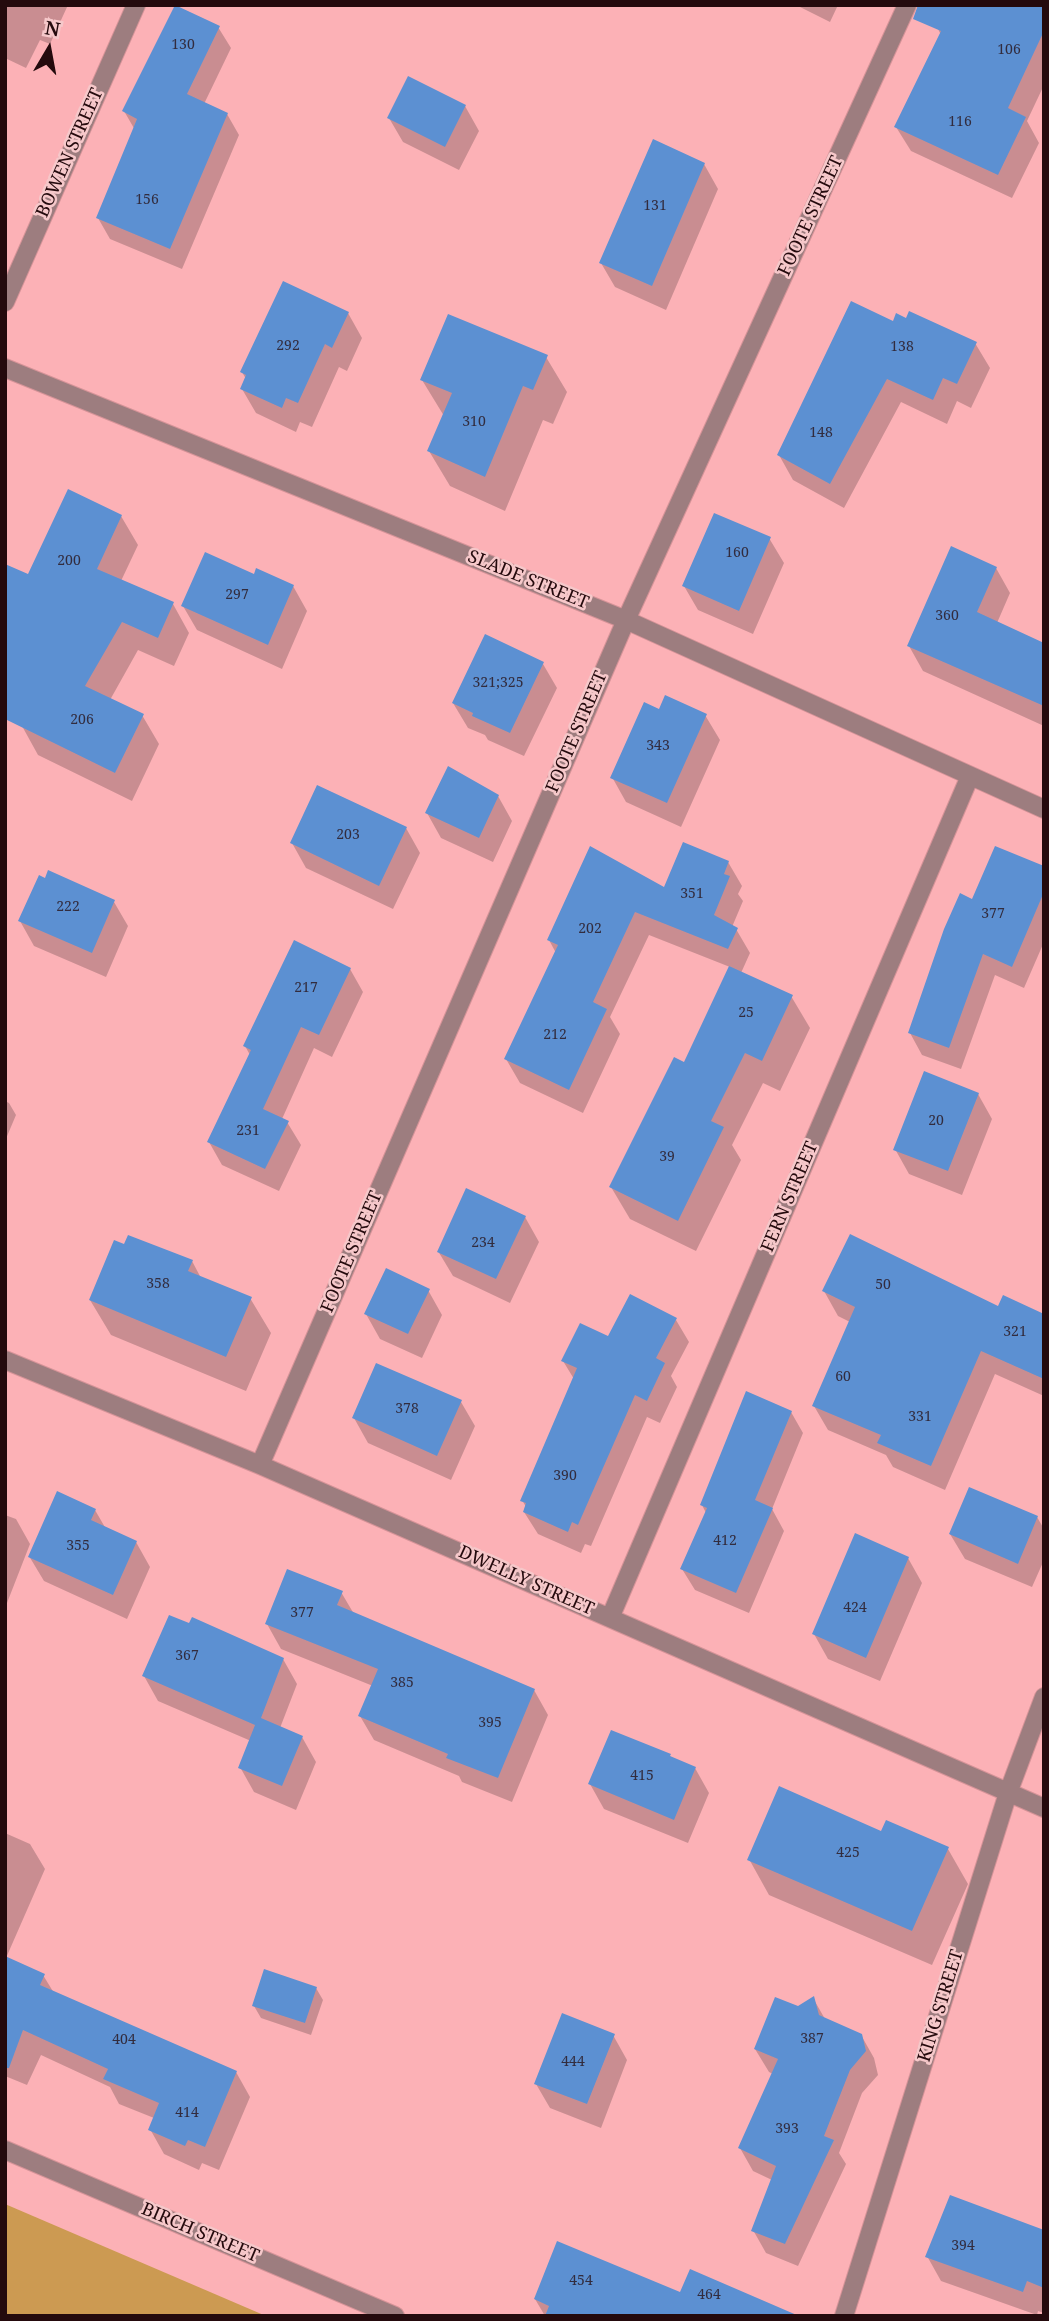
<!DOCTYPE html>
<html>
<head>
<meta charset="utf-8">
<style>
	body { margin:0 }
	#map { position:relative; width:1049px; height:2321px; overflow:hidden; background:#fcb1b6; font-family:"Noto Serif",serif }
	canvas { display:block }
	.frame { position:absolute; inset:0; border:7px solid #240a0d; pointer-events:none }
	.north { position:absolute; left:14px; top:14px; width:70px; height:70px; -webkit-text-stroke:5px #f6c8ca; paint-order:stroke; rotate:10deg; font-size:19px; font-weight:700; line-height:28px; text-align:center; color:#240a0d }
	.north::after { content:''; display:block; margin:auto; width:24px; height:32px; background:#240a0d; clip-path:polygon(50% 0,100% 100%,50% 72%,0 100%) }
</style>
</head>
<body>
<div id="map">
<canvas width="1049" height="2321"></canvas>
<div class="frame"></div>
<div class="north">N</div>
</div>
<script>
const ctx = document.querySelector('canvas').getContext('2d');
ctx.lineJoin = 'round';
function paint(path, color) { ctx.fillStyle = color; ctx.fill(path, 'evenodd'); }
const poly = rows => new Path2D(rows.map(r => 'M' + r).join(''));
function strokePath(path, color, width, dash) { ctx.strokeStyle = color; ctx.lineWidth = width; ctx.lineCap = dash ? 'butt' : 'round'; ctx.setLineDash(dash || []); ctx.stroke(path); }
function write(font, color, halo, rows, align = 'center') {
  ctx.font = font + ' "Noto Serif",serif'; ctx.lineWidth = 5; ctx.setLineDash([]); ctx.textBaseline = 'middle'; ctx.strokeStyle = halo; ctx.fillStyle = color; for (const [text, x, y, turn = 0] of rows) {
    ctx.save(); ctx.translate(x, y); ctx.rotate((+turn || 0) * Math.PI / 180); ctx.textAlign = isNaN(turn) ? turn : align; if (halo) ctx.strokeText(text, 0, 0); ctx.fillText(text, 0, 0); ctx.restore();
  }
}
const green = poly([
	[5,2204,266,2316,5,2316]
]);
const shadow = poly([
	[5,5,68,5,50,44,40,40,26,68,5,58],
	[796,5,838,5,830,22],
	[1044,5,1044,85,1027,121,1039,143,1012,198,911,151,896,127,941,35,938,29],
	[218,27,231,48,204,104,227,114,239,135,182,269,110,239,98,218,135,130,124,111],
	[465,106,479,131,459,170,403,142,389,118],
	[704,164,718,189,666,310,615,287,601,263],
	[348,313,362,338,347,371,339,367,312,427,300,422,296,432,256,413,242,389,246,379,242,372],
	[894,323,975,343,990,368,971,408,957,401,947,424,901,402,844,508,793,480,779,455],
	[546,357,567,392,553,424,543,420,505,511,450,486,429,451,444,416,422,380],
	[121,516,138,545,121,581,173,604,189,633,174,666,138,650,110,700,142,715,159,744,132,801,38,755,22,726,29,577],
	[769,538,784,563,753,634,698,610,684,586],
	[996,568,1010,593,997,623,1044,644,1044,726,923,671,909,646],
	[255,576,293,586,307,611,282,669,197,630,183,606],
	[543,664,557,688,524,756,488,740,485,735,468,728,453,703],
	[705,715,720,740,681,827,626,802,612,777],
	[498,796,512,821,493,862,441,838,427,813],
	[406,828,420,853,393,909,306,868,292,843],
	[728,862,742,886,738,894,743,901,732,927,736,929,750,953,741,973,791,996,810,1028,780,1091,763,1083,732,1145,741,1160,696,1251,630,1219,611,1187,685,1064,730,967,649,935,610,1017,620,1034,583,1113,520,1083,506,1059,556,953,549,940],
	[1044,868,1044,942,1024,988,995,975,961,1069,922,1055,910,1033,973,901],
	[114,902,128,926,106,977,34,946,20,921],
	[350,969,363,992,332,1057,314,1048,282,1119,287,1122,301,1145,279,1191,222,1165,209,1142,250,1055,245,1046],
	[978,1094,992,1119,962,1195,909,1174,895,1149],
	[5,1101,9,1103,16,1115,5,1141],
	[525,1217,539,1242,510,1303,453,1276,438,1251],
	[192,1261,201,1278,250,1298,271,1333,246,1391,111,1335,90,1300],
	[428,1290,442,1315,422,1358,380,1339,366,1314],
	[824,1291,999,1308,1044,1315,1044,1396,995,1374,945,1490,893,1467,886,1455,828,1430,814,1406,850,1322,838,1316],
	[676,1320,689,1342,671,1376,677,1387,660,1423,647,1417,591,1546,585,1544,581,1553,538,1534,524,1512,526,1507,522,1500,574,1379,563,1361],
	[461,1402,475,1426,451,1480,368,1443,354,1418],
	[791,1412,803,1433,772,1509,784,1531,749,1613,695,1590,682,1569,706,1513,702,1505],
	[95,1510,106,1529,136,1542,150,1567,127,1619,44,1581,29,1556],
	[5,1515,16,1519,30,1544,7,1603,5,1602],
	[1037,1517,1044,1529,1044,1560,1032,1587,965,1559,950,1534],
	[908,1558,922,1583,880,1681,828,1659,814,1634],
	[341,1592,354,1614,534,1690,548,1715,512,1802,462,1782,459,1776,374,1740,360,1716,373,1686,281,1649,267,1624],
	[283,1659,297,1684,280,1728,302,1737,316,1762,296,1810,254,1792,240,1767,251,1741,158,1701,144,1676],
	[670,1756,672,1759,695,1768,709,1793,688,1843,604,1809,590,1784],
	[5,1833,30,1844,45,1869,6,1958,43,1975,54,1993,236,2072,250,2097,219,2170,202,2163,199,2170,164,2154,150,2129,154,2118,119,2104,110,2087,41,2055,27,2085,5,2076],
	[948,1849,968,1884,932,1965,769,1895,749,1859],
	[316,1988,323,2000,311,2035,261,2018,254,2006],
	[813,1998,825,2019,861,2035,874,2058,878,2075,862,2093,839,2153,846,2164,798,2266,766,2253,753,2230,772,2180,753,2171,740,2148,773,2074,769,2072,755,2049,798,2008],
	[613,2035,627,2060,601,2128,550,2108,536,2084],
	[1044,2231,1044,2313,1038,2311,1037,2315,941,2281,927,2256],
	[741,2292,545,2316,535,2299,681,2294]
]);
const building = poly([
	[175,5,220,26,187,94,228,113,170,249,96,218,137,119,122,111],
	[918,5,1044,5,1044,31,1008,108,1026,117,998,175,894,127,941,31,913,19],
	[408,76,466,105,445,147,387,118],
	[653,139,705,163,652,286,599,263],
	[283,281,349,312,332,348,325,344,298,403,286,398,282,408,240,389,246,375,240,372],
	[851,301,893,321,896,313,906,318,909,311,977,342,957,384,943,378,933,400,887,379,830,484,777,455],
	[448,314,548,355,533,390,523,386,485,477,427,451,452,393,420,380],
	[68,489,122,515,97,569,174,602,158,638,122,622,85,686,144,714,115,773,5,719,5,564,28,574],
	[714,513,771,537,739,611,682,586],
	[951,546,997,567,977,612,1044,643,1044,706,907,646],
	[205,552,254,574,256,568,294,585,268,645,181,606],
	[485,634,544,662,510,733,472,716,473,713,452,703],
	[665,695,707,714,667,803,610,778,644,702,659,709],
	[448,766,499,795,479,838,425,813],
	[317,785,407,827,379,886,290,843],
	[683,842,729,861,724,874,730,876,714,915,738,928,728,949,635,912,593,1002,607,1009,569,1090,504,1059,558,945,547,940,590,846,664,887],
	[995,846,1044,866,1044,892,1012,967,983,954,949,1048,908,1033,944,929,960,893,972,899],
	[48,870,115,900,92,953,18,921,39,875,45,878],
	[294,940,351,968,319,1035,301,1027,263,1109,289,1121,265,1169,207,1142,251,1050,243,1046],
	[729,966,793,995,762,1061,745,1053,711,1121,724,1127,678,1221,609,1187,674,1057,684,1062],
	[924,1071,979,1093,948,1171,893,1150],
	[466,1188,526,1216,496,1279,437,1252],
	[850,1234,998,1306,1003,1295,1044,1314,1044,1379,981,1351,931,1466,877,1443,881,1435,812,1406,855,1307,822,1291],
	[128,1235,193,1260,188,1271,252,1297,226,1357,89,1300,114,1240,124,1244],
	[386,1268,430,1289,408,1334,364,1314],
	[630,1294,677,1318,656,1358,665,1363,647,1401,635,1395,578,1525,572,1522,568,1532,523,1512,526,1503,520,1501,577,1368,561,1361,580,1323,608,1336],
	[376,1363,462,1400,437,1456,352,1418],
	[746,1391,792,1411,755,1500,773,1508,736,1593,680,1569,707,1508,700,1505],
	[969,1487,1038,1516,1018,1564,949,1534],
	[57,1491,96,1509,91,1520,137,1541,113,1595,28,1557],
	[855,1533,909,1557,866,1658,812,1634],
	[287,1569,343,1591,337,1605,535,1689,498,1778,446,1758,448,1754,358,1716,378,1669,265,1624],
	[169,1615,189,1623,192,1617,284,1658,261,1718,303,1736,282,1786,238,1768,255,1725,142,1676],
	[611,1730,671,1754,670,1756,696,1767,674,1820,588,1784],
	[779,1786,881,1831,886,1820,949,1847,912,1931,747,1860],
	[5,1956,45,1974,40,1985,237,2071,205,2147,188,2140,185,2146,148,2130,159,2103,103,2079,108,2069,23,2030,9,2068,5,2068],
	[264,1969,317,1987,305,2023,252,2006],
	[814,1996,819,2015,862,2034,866,2051,850,2070,824,2136,834,2140,785,2244,751,2231,776,2166,738,2148,778,2059,754,2049,775,1997,798,2006],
	[562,2013,615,2034,587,2104,534,2084],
	[950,2195,1044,2230,1044,2288,1027,2281,1023,2292,925,2257],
	[557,2241,680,2292,690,2269,799,2316,545,2316,549,2306,534,2299]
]);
const minor = poly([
	[5,302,136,5],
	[5,368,626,620,1044,809],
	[5,1360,260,1465,1044,1808],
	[260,1465,626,620,907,5],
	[610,1618,970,776],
	[5,2150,395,2316],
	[844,2316,1008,1793,1044,1697]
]);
const numberNames = [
	["130",183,45],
	["106",1009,50],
	["116",960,122],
	["156",147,200],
	["131",655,206],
	["292",288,346],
	["138",902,347],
	["310",474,422],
	["148",821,433],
	["160",737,553],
	["200",69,561],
	["297",237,595],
	["360",947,616],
	["321;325",498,683],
	["206",82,720],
	["343",658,746],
	["203",348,835],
	["351",692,894],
	["222",68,907],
	["377",993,914],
	["202",590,929],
	["217",306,988],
	["25",746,1013],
	["212",555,1035],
	["20",936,1121],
	["231",248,1131],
	["39",667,1157],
	["234",483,1243],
	["358",158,1284],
	["50",883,1285],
	["321",1015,1332],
	["60",843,1377],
	["378",407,1409],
	["331",920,1417],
	["390",565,1476],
	["412",725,1541],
	["355",78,1546],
	["424",855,1608],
	["377",302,1613],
	["367",187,1656],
	["385",402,1683],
	["395",490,1723],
	["415",642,1776],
	["425",848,1853],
	["387",812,2039],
	["404",124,2040],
	["444",573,2062],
	["414",187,2113],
	["393",787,2129],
	["394",963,2246],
	["454",581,2281],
	["464",709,2295]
];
const streetNames = [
	["BOWEN STREET",70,153,-66],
	["FOOTE STREET",811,216,-65],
	["SLADE STREET",528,580,22],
	["FOOTE STREET",577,732,-67],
	["FERN STREET",790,1197,-67],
	["FOOTE STREET",352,1252,-67],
	["DWELLY STREET",526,1581,24],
	["KING STREET",941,2006,-73],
	["BIRCH STREET",200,2233,23]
];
paint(green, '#cc9a52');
paint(shadow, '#0003');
paint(building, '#5c90d2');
strokePath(minor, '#d59398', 20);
strokePath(minor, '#9d7d7f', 18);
write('14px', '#322c3e', null, numberNames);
write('18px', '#240a0d', '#f6c8ca', streetNames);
</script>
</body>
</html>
